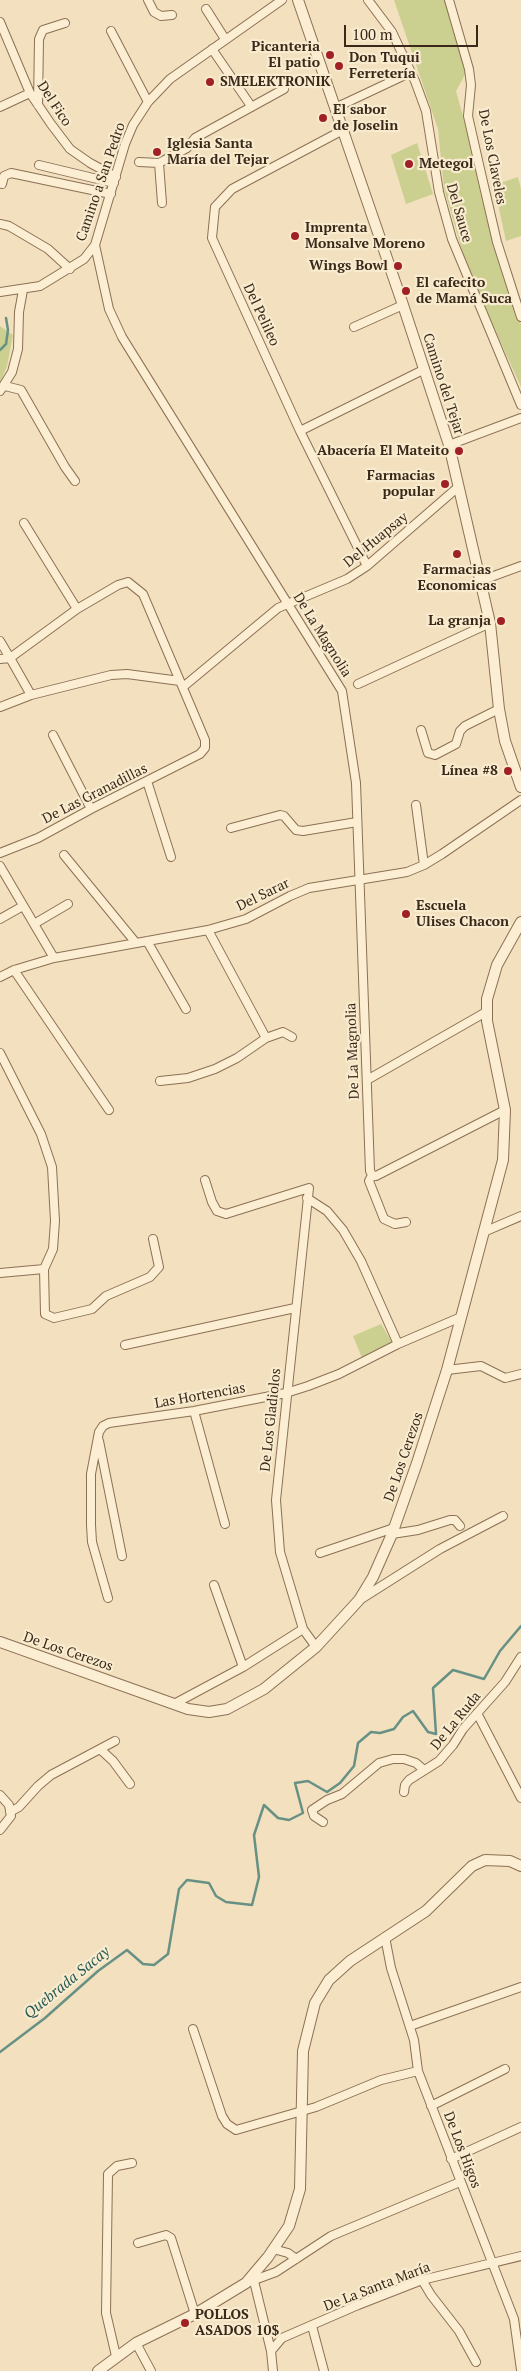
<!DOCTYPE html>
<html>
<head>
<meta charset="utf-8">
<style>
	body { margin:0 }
	#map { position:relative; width:521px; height:2371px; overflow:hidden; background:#f2e0be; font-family:"PT Serif",serif }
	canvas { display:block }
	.scale { position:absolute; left:344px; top:25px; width:134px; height:22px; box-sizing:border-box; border:2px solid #3a291b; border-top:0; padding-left:6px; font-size:15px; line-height:18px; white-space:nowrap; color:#3a291b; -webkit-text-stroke:4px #f8ebce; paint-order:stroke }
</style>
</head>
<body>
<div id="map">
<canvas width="521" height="2371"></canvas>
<div class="scale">100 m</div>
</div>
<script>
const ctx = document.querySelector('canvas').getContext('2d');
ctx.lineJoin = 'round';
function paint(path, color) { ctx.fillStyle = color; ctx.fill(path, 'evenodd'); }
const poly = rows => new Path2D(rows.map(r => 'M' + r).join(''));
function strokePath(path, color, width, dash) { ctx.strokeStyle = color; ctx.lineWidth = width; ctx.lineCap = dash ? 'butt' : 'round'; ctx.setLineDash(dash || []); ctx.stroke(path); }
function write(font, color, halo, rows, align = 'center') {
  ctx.font = font + ' "PT Serif",serif'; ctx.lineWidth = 4.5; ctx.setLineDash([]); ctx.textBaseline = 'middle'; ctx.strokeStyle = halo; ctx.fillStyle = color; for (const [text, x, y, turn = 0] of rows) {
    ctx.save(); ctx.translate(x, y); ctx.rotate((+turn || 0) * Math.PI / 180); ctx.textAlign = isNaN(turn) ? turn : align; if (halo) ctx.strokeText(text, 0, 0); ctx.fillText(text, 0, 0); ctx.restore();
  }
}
const green = poly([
	[394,0,445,0,467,71,456,91,521,324,521,387,489,317,464,257,444,189,438,129],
	[417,143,433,194,406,204,391,155],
	[518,177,521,189,521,236,506,241,494,185],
	[0,326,13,335,7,366,0,383],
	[381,1324,392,1342,362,1358,353,1336]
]);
const stream = poly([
	[0,350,6,344,8,330,6,318],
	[0,2052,45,2018,98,1971,127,1950,143,1964,154,1965,168,1954,179,1889,187,1880,209,1883,216,1896,226,1902,252,1905,259,1877,254,1835,264,1805,278,1818,289,1820,303,1813,295,1783,308,1781,327,1792,340,1783,354,1766,358,1743,371,1732,380,1733,394,1729,403,1717,413,1711,428,1732,436,1734,433,1688,453,1670,484,1679,500,1651,521,1626]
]);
const minor = poly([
	[148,0,154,12,161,16,172,15],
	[368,0,392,32,415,81,426,111,439,192,452,239,521,405],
	[449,0,469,69,471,85,468,116,480,169,497,242,521,317],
	[206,9,225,39],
	[0,22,30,93,51,124,70,149,90,163,116,177],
	[111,31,148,102],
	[212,49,251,106],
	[38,105,39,39,43,30,65,23],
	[0,107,30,93],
	[335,108,403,76],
	[343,130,232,189,215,207,212,238,300,431,367,566],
	[139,162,159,163,187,148,195,138,284,89],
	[159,163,162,203],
	[39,165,114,183],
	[2,184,4,176,11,173,111,194],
	[0,224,9,226,48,249,70,269],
	[95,245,109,309,122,337,342,691,356,783,370,1171,372,1175],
	[0,292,40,286,84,259,95,245,125,144,133,125,148,102,170,79,282,0],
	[354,327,403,305],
	[5,386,21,390,65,467,75,481],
	[0,391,12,372,18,349,19,312,23,290],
	[300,431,425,369],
	[449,445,521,418],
	[24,523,77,609],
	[480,581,521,566],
	[0,641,10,658,0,659],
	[358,684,490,623],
	[183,687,278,608,347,579,367,566,457,488],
	[31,695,10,658,77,609,118,585,128,582,143,594,180,681],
	[0,707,31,695,111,675,127,674,180,681,205,740,205,748,200,754,91,809,38,838,0,853],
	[421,730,428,753,435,755,456,744,460,731,465,726,499,709],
	[53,735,91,809],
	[147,781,171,857],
	[416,805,424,865],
	[231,828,280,815,284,816,296,830,303,831,357,822],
	[64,855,136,943],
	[0,866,54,958],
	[0,919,23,906],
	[34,924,68,904],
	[208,930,266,1038,283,1032,292,1037],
	[147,941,186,1009],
	[14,970,109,1110],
	[0,977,14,970,54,958,208,930,246,919,290,896,309,888,407,872,424,865,442,854,521,800],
	[0,1053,41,1134,52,1167,55,1221,53,1249,44,1269,45,1314,54,1318,92,1309,106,1296,150,1277,159,1267,153,1239],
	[367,1080,486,1012],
	[160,1081,188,1078,215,1069,237,1058,266,1038],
	[372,1175,376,1176,505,1110],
	[372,1175,369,1181,384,1219,395,1224,406,1222],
	[205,1180,212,1202,217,1211,226,1214,309,1188,276,1500,280,1552,303,1629,316,1647],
	[307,1198,327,1211,343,1230,361,1261,398,1344],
	[486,1231,521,1216],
	[0,1273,44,1269],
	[125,1345,295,1308],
	[447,1370,481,1366,505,1378,521,1374],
	[194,1411,225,1524],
	[99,1441,122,1556],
	[392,1534,418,1530,450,1520,455,1520,460,1526],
	[320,1553,394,1528],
	[214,1585,243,1667],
	[108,1598,92,1542,91,1525,91,1474,99,1432,103,1426,109,1423,194,1411,286,1393,308,1386,339,1374,398,1344,461,1317],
	[361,1599,440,1549,503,1516],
	[174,1704,243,1667,303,1629],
	[477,1713,521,1798],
	[100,1749,113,1761,130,1784],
	[404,1792,405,1785,409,1780,439,1761,453,1745,463,1729,505,1682,521,1657],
	[0,1795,9,1805,11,1816,0,1830],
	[10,1812,19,1807,38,1786,51,1775,115,1741],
	[323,1822,314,1816,312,1810,327,1800,342,1794,379,1763,393,1759,404,1759,416,1763,424,1770],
	[385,1937,391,1968,414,2040,418,2071,514,2319,521,2370],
	[410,2026,521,1987],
	[193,2029,222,2116,227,2124,236,2130,316,2107,381,2080,418,2071],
	[431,2106,505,2069],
	[451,2159,521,2127],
	[138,2243,166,2235,171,2238,195,2314],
	[273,2249,288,2253,296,2259],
	[422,2280,431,2295,459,2331,476,2362],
	[254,2281,271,2351],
	[246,2283,276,2272,331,2236,460,2182],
	[312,2326,324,2371],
	[136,2343,151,2371],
	[116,2356,106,2313,108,2174,117,2166,132,2163],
	[273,2371,271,2351,282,2338,358,2305,422,2280,521,2256]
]);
const tertiary = poly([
	[298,0,403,305,449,445,490,623,499,709,505,741,521,787],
	[0,1642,188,1709,209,1712,227,1709,264,1689,316,1647,359,1600,373,1577,392,1534,417,1463,447,1370,503,1160,505,1110,487,1021,487,999,497,965,521,922],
	[98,2371,136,2343,195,2314,246,2283,268,2257,289,2226,300,2189,303,2051,315,2003,329,1980,350,1961,426,1911,472,1866,485,1860,510,1861,521,1866]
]);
const markers = [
	[330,55,5,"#a02025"],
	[339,66,5,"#a02025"],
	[210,82,5,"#a02025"],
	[323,118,5,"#a02025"],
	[157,152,5,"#a02025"],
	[409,164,5,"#a02025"],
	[295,236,5,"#a02025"],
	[398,266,5,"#a02025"],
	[406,291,5,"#a02025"],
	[459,451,5,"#a02025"],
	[445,484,5,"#a02025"],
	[457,554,5,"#a02025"],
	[501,621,5,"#a02025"],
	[508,771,5,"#a02025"],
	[406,914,5,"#a02025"],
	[185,2323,5,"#a02025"]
];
const poiNames = [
	["Picanteria",320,47,"right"],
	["El patio",320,63,"right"],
	["Don Tuqui",349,58],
	["Ferretería",349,74],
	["SMELEKTRONIK",220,82],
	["El sabor",333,110],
	["de Joselin",333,126],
	["Iglesia Santa",167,144],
	["María del Tejar",167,160],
	["Metegol",419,164],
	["Imprenta",305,228],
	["Monsalve Moreno",305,244],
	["Wings Bowl",388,266,"right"],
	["El cafecito",416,283],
	["de Mamá Suca",416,299],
	["Abacería El Mateito",449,451,"right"],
	["Farmacias",435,476,"right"],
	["popular",435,492,"right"],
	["Farmacias",457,570,"center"],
	["Economicas",457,586,"center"],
	["La granja",491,621,"right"],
	["Línea #8",498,771,"right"],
	["Escuela",416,906],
	["Ulises Chacon",416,922],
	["POLLOS",195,2315],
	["ASADOS 10$",195,2331]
];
const streetNames = [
	["Del Fico",54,104,57],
	["De Los Claveles",492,157,79],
	["Camino a San Pedro",101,182,-71],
	["Del Sauce",459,213,74],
	["Del Pelileo",261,315,65],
	["Camino del Tejar",443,384,72],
	["Del Huapsay",376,540,-39],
	["De La Magnolia",322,635,58],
	["De Las Granadillas",95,794,-27],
	["Del Sarar",263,895,-26],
	["De La Magnolia",353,1051,-92],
	["Las Hortencias",200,1396,-10],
	["De Los Gladiolos",271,1420,-84],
	["De Los Cerezos",404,1457,-71],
	["De Los Cerezos",68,1652,19],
	["De La Ruda",456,1721,-51],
	["De Los Higos",462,2150,69],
	["De La Santa María",377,2287,-21]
];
const waterNames = [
	["Quebrada Sacay",67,1983,-39]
];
paint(green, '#cbd091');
strokePath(stream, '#689186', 2.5);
strokePath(minor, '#8c7055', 10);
strokePath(tertiary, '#8c7055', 12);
strokePath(minor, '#fceed2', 8);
strokePath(tertiary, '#fceed2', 10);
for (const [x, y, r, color] of markers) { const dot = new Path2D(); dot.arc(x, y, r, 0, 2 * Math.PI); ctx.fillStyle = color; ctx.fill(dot); strokePath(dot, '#f8ebce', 2); }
write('bold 14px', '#3a291b', '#f8ebce', poiNames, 'left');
write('14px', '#3a291b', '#f8ebce', streetNames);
write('italic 15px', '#295b56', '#f8ebce', waterNames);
</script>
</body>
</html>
